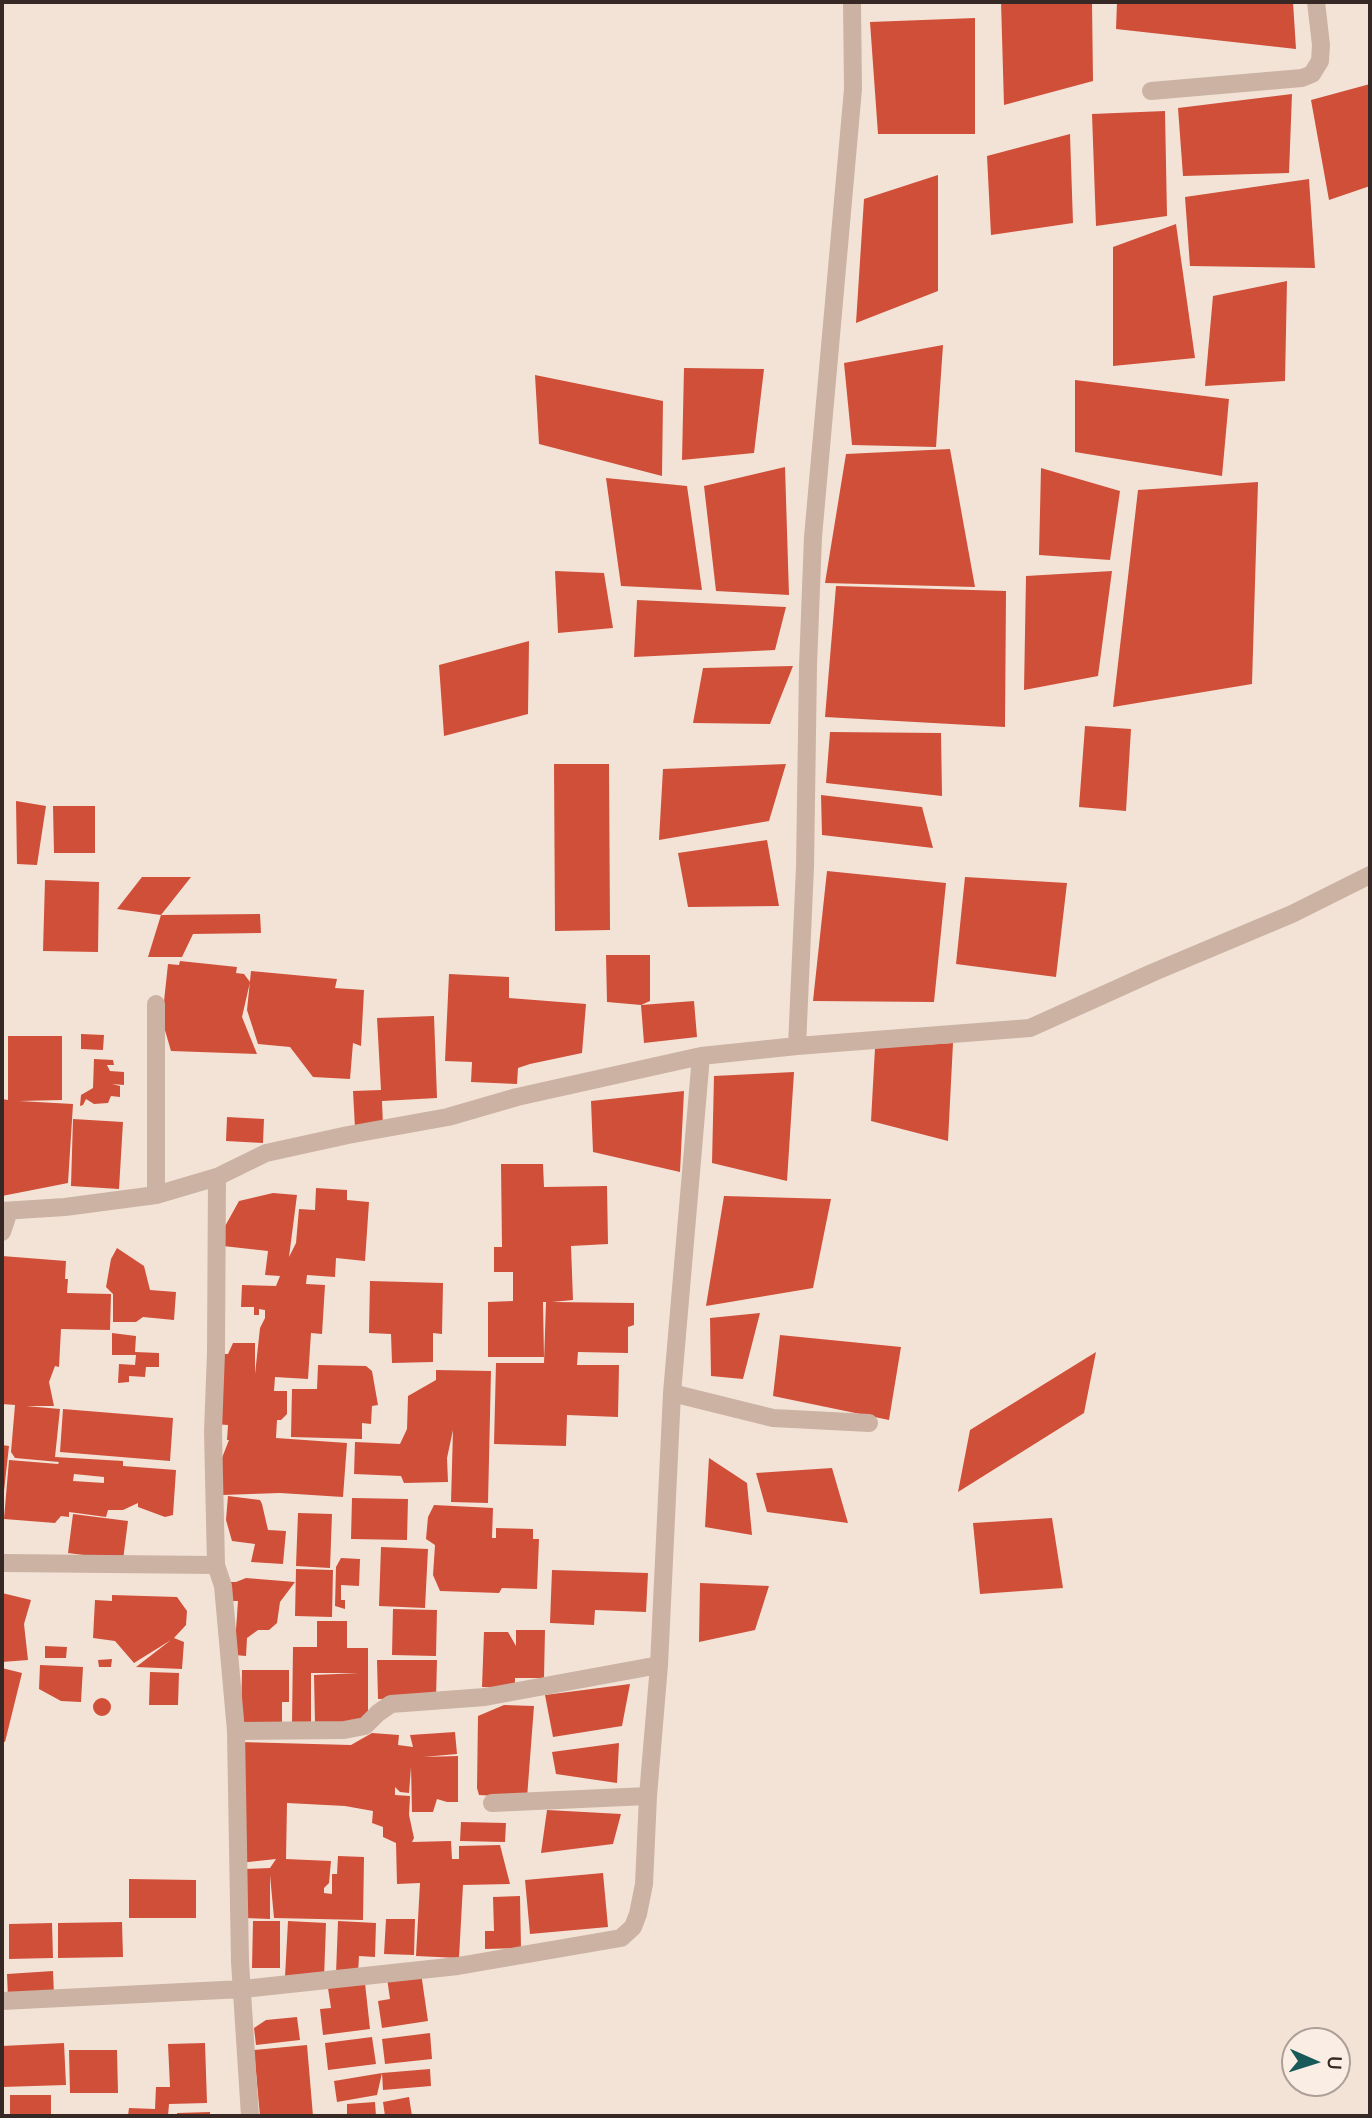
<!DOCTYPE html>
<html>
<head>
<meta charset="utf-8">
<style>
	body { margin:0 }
	#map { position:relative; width:1372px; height:2118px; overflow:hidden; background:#f3e3d7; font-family:Manrope,sans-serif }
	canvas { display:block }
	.frame { position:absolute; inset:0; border:4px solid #362925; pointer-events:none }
	.north { position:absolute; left:1281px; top:2027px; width:70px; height:70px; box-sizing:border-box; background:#faeee4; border:2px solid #ac9f98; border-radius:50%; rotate:93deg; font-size:19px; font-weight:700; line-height:28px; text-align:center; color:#362925 }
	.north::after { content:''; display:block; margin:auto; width:24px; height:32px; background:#185a59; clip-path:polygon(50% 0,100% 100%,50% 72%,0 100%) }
</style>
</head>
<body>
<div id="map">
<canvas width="1372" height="2118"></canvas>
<div class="frame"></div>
<div class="north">U</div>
</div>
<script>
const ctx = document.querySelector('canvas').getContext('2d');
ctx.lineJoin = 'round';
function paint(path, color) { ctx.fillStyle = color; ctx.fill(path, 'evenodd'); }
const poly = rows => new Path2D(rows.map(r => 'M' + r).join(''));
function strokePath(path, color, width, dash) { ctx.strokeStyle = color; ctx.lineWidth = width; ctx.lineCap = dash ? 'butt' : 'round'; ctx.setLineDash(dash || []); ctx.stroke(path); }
const building = poly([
	[1001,2,1092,2,1093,81,1004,105],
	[1117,2,1293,2,1296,49,1116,29],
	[975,18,975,134,878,134,870,22],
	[1370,84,1370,186,1329,200,1311,100],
	[1292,94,1289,173,1183,176,1178,108],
	[1165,111,1167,216,1096,226,1092,114],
	[1070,134,1073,223,991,235,987,156],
	[938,175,938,291,856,323,864,199],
	[1309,179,1315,268,1190,266,1185,197],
	[1176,224,1195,358,1113,366,1113,247],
	[1287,281,1285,381,1205,386,1213,296],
	[943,345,936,447,852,445,844,363],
	[684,368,764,369,754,453,682,460],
	[535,375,663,401,662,476,539,444],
	[1075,380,1229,399,1222,476,1075,452],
	[950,449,975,587,825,583,846,454],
	[785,467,789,595,716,591,704,486],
	[1041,468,1120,491,1110,560,1039,555],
	[606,478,687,486,702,590,621,586],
	[1258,482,1252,684,1113,707,1138,490],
	[555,571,604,573,613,628,558,633],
	[1112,571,1098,676,1024,690,1026,576],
	[836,586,1006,591,1005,727,825,717],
	[637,600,786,607,775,650,634,657],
	[529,641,528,714,444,736,439,665],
	[793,666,770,724,693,723,703,668],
	[1085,726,1131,729,1126,811,1079,807],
	[830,732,941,733,942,796,826,783],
	[554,764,609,764,610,930,555,931],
	[786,764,769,821,659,840,663,769],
	[821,795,922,807,933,848,822,835],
	[16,801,46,806,37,865,17,864],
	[53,806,95,806,95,853,54,853],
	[767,840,779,906,688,907,678,853],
	[827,871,946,883,934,1002,813,1001],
	[142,877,191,877,161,915,117,909],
	[965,877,1067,883,1056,977,956,964],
	[45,880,99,882,98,952,43,951],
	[260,914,261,933,193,934,182,957,148,957,161,915],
	[606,955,650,955,650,1001,641,1005,607,1002],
	[180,961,237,967,236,973,244,974,250,982,242,1017,257,1054,171,1051,162,1020,168,964,179,965],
	[251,971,337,979,335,988,364,990,361,1046,353,1043,350,1079,313,1077,290,1047,258,1044,247,1010],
	[449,974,509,977,509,998,586,1004,582,1053,530,1064,518,1068,517,1084,471,1082,472,1062,445,1061],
	[694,1001,697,1037,644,1043,641,1005],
	[434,1016,437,1098,382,1101,383,1126,355,1128,353,1091,381,1090,377,1018],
	[81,1034,104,1035,103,1050,81,1049],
	[8,1036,62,1036,62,1100,19,1101,73,1104,68,1183,2,1196,2,1099,8,1100],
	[953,1043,948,1141,871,1121,875,1048],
	[94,1059,113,1060,114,1065,107,1065,110,1071,124,1072,124,1085,112,1084,120,1086,120,1097,111,1096,108,1103,94,1104,86,1099,83,1105,80,1106,81,1095,93,1088],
	[794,1072,787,1181,712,1163,714,1076],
	[684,1091,680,1172,593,1152,591,1101],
	[227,1117,264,1119,263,1143,226,1141],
	[73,1119,123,1122,119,1189,71,1186],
	[501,1164,543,1164,544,1187,607,1186,608,1244,571,1246,573,1300,552,1302,634,1303,634,1325,628,1327,628,1353,578,1352,577,1365,619,1365,618,1417,567,1415,566,1446,494,1444,496,1363,544,1363,546,1302,543,1302,544,1357,488,1357,488,1302,513,1301,513,1272,494,1272,494,1247,502,1247],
	[316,1188,347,1190,347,1200,369,1202,365,1261,336,1258,335,1277,307,1275,306,1284,325,1285,322,1334,311,1333,308,1379,275,1377,274,1391,287,1391,287,1414,281,1420,277,1420,276,1438,347,1443,343,1497,280,1493,222,1495,220,1463,229,1440,227,1440,228,1425,213,1424,218,1354,228,1354,233,1343,255,1343,255,1374,260,1328,265,1318,265,1310,259,1309,259,1315,254,1315,254,1307,241,1307,242,1285,276,1286,280,1276,265,1275,268,1251,223,1246,224,1228,239,1201,273,1193,297,1195,289,1257,296,1243,299,1209,315,1210],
	[724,1196,831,1199,813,1288,706,1306],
	[117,1248,144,1266,150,1290,176,1292,174,1320,143,1317,136,1322,113,1322,113,1294,106,1287,111,1259],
	[2,1256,66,1261,65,1279,68,1279,67,1293,111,1294,110,1330,61,1329,59,1367,55,1366,49,1382,54,1406,26,1406,60,1409,55,1457,123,1461,123,1466,176,1470,173,1515,165,1517,138,1507,138,1503,123,1510,108,1510,106,1517,69,1512,69,1517,61,1516,55,1523,4,1519,9,1460,58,1464,59,1462,15,1458,11,1452,15,1405,2,1404],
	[74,1474,104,1477,104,1483,73,1481],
	[370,1281,443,1283,442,1334,433,1333,433,1362,392,1363,391,1334,369,1333],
	[760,1313,743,1379,711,1376,710,1318],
	[112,1333,136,1336,135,1352,159,1353,159,1367,146,1367,145,1377,129,1376,129,1382,118,1383,119,1364,135,1365,136,1355,112,1355],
	[780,1335,901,1347,889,1420,773,1396],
	[1096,1352,1084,1413,958,1492,970,1430],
	[318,1365,366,1366,372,1371,378,1405,372,1406,371,1424,362,1423,362,1439,291,1437,292,1389,317,1389],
	[436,1370,491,1371,488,1503,451,1502,453,1430,447,1458,448,1482,404,1483,401,1476,354,1474,355,1442,400,1444,407,1429,408,1396,436,1380],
	[63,1409,173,1418,170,1461,60,1452],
	[2,1445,9,1446,4,1491,2,1491],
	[709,1458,747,1483,752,1535,705,1527],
	[832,1468,848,1523,767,1512,756,1473],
	[228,1496,260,1500,262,1504,268,1530,286,1531,283,1564,251,1562,255,1544,232,1541,226,1520],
	[352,1498,408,1499,407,1540,351,1539],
	[434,1505,493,1508,492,1538,496,1538,496,1528,533,1529,533,1539,539,1539,537,1589,502,1588,499,1593,440,1591,433,1575,435,1545,426,1539,428,1517],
	[298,1513,332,1514,330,1568,296,1566],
	[73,1514,128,1521,123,1560,68,1553],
	[1052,1518,1063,1588,980,1594,973,1523],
	[381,1547,428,1549,425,1608,379,1606],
	[341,1558,360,1559,359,1586,341,1585,341,1600,345,1600,345,1609,335,1606,336,1567],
	[296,1569,333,1570,332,1617,295,1616],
	[552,1570,648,1573,646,1612,595,1610,594,1625,550,1623],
	[246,1578,295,1582,280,1602,277,1623,269,1630,258,1630,247,1638,246,1656,235,1655,232,1630,236,1630,238,1601,229,1601,224,1582,236,1582],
	[700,1583,769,1586,755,1630,699,1642],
	[2,1593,31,1600,24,1624,28,1660,2,1662],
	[112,1595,177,1597,187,1611,186,1625,174,1638,184,1642,182,1669,136,1667,171,1640,134,1663,115,1641,93,1638,95,1600,112,1601],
	[393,1609,437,1610,436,1656,392,1655],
	[317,1621,347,1621,347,1648,368,1648,368,1723,315,1723,314,1675,359,1673,311,1673,311,1723,292,1723,293,1647,317,1647],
	[516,1630,545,1630,544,1678,515,1678,515,1688,482,1687,484,1632,508,1632,516,1646],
	[45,1646,67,1647,66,1658,45,1658],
	[112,1659,111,1667,99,1667,98,1660],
	[377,1660,437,1660,436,1698,378,1699],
	[40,1665,83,1667,81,1702,61,1701,39,1689],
	[2,1668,22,1673,5,1742,2,1741],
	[242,1670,289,1670,289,1702,282,1702,282,1722,241,1722],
	[150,1672,179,1673,178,1705,149,1705],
	[630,1684,622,1726,553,1737,545,1695],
	'93 1707a9 9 0 1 1 18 0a9 9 0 1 1-18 0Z',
	[504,1705,534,1706,527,1798,479,1795,477,1788,478,1716],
	[455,1732,457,1754,423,1757,458,1756,458,1802,447,1802,437,1799,433,1812,412,1812,411,1767,409,1793,400,1792,395,1787,395,1795,410,1796,409,1815,414,1838,412,1842,451,1841,452,1859,459,1859,459,1846,500,1845,510,1884,463,1885,459,1958,416,1956,420,1883,397,1884,396,1843,383,1837,383,1827,372,1823,373,1811,345,1806,287,1803,286,1859,331,1861,329,1883,324,1888,324,1893,332,1894,332,1874,337,1874,338,1856,364,1857,363,1920,274,1918,270,1875,270,1919,245,1918,245,1869,270,1868,276,1859,239,1863,239,1742,351,1745,372,1733,399,1735,398,1745,413,1747,410,1735],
	[619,1743,617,1783,556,1774,552,1752],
	[547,1810,621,1814,613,1844,541,1853],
	[461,1822,506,1823,505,1842,460,1841],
	[603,1873,608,1927,530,1934,525,1880],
	[129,1879,196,1880,196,1918,129,1918],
	[520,1896,521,1948,485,1949,485,1931,494,1931,493,1897],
	[386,1919,415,1919,414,1955,384,1954],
	[253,1921,280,1921,280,1968,252,1968],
	[288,1921,326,1923,324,1979,285,1977],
	[338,1921,376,1923,375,1957,359,1956,358,1974,336,1974],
	[122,1922,123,1957,58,1958,58,1923],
	[52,1923,53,1958,9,1959,9,1924],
	[53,1971,54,1995,8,1998,7,1974],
	[421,1973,428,2021,382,2028,378,2001,390,1999,387,1978],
	[365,1983,370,2029,323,2035,320,2009,331,2008,328,1988],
	[297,2017,300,2040,256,2045,254,2028,266,2020],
	[430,2033,432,2059,385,2064,382,2039],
	[372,2037,376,2064,328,2070,325,2043],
	[64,2043,66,2085,2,2087,2,2046],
	[205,2043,207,2103,169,2104,168,2116,128,2116,129,2108,155,2109,156,2087,170,2087,168,2044],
	[307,2045,313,2116,260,2116,254,2050],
	[69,2050,117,2050,118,2093,70,2093],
	[430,2069,431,2086,383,2090,382,2073,377,2095,337,2102,334,2081,382,2073],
	[10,2095,51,2095,51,2116,10,2116],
	[409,2097,412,2116,385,2116,383,2102],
	[375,2102,376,2116,347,2116,347,2104],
	[210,2112,210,2116,177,2116,177,2113]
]);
const minor = poly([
	[1151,91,1302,78,1312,74,1320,61,1321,45,1316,2],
	[156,1004,156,1195],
	[797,1046,805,867,808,666,813,537,853,89,852,2],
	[217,1177,216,1353,213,1431,216,1565,223,1586,236,1731,240,1962,250,2116],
	[2,1211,65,1207,156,1195,217,1177,266,1153,348,1135,448,1117,517,1097,701,1056,797,1046,1030,1028,1154,972,1292,914,1370,875],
	[2,1232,9,1211],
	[672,1393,773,1418,869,1423],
	[2,1563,216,1565],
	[236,1731,344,1730,365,1726,378,1713,391,1704,485,1697,659,1665],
	[492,1803,648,1796],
	[2,2001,243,1989,458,1966,621,1938,633,1927,638,1914,644,1884,648,1796,659,1665,672,1393,701,1056]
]);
paint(building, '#d04f39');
strokePath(minor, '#ccb2a3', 18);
</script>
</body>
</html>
